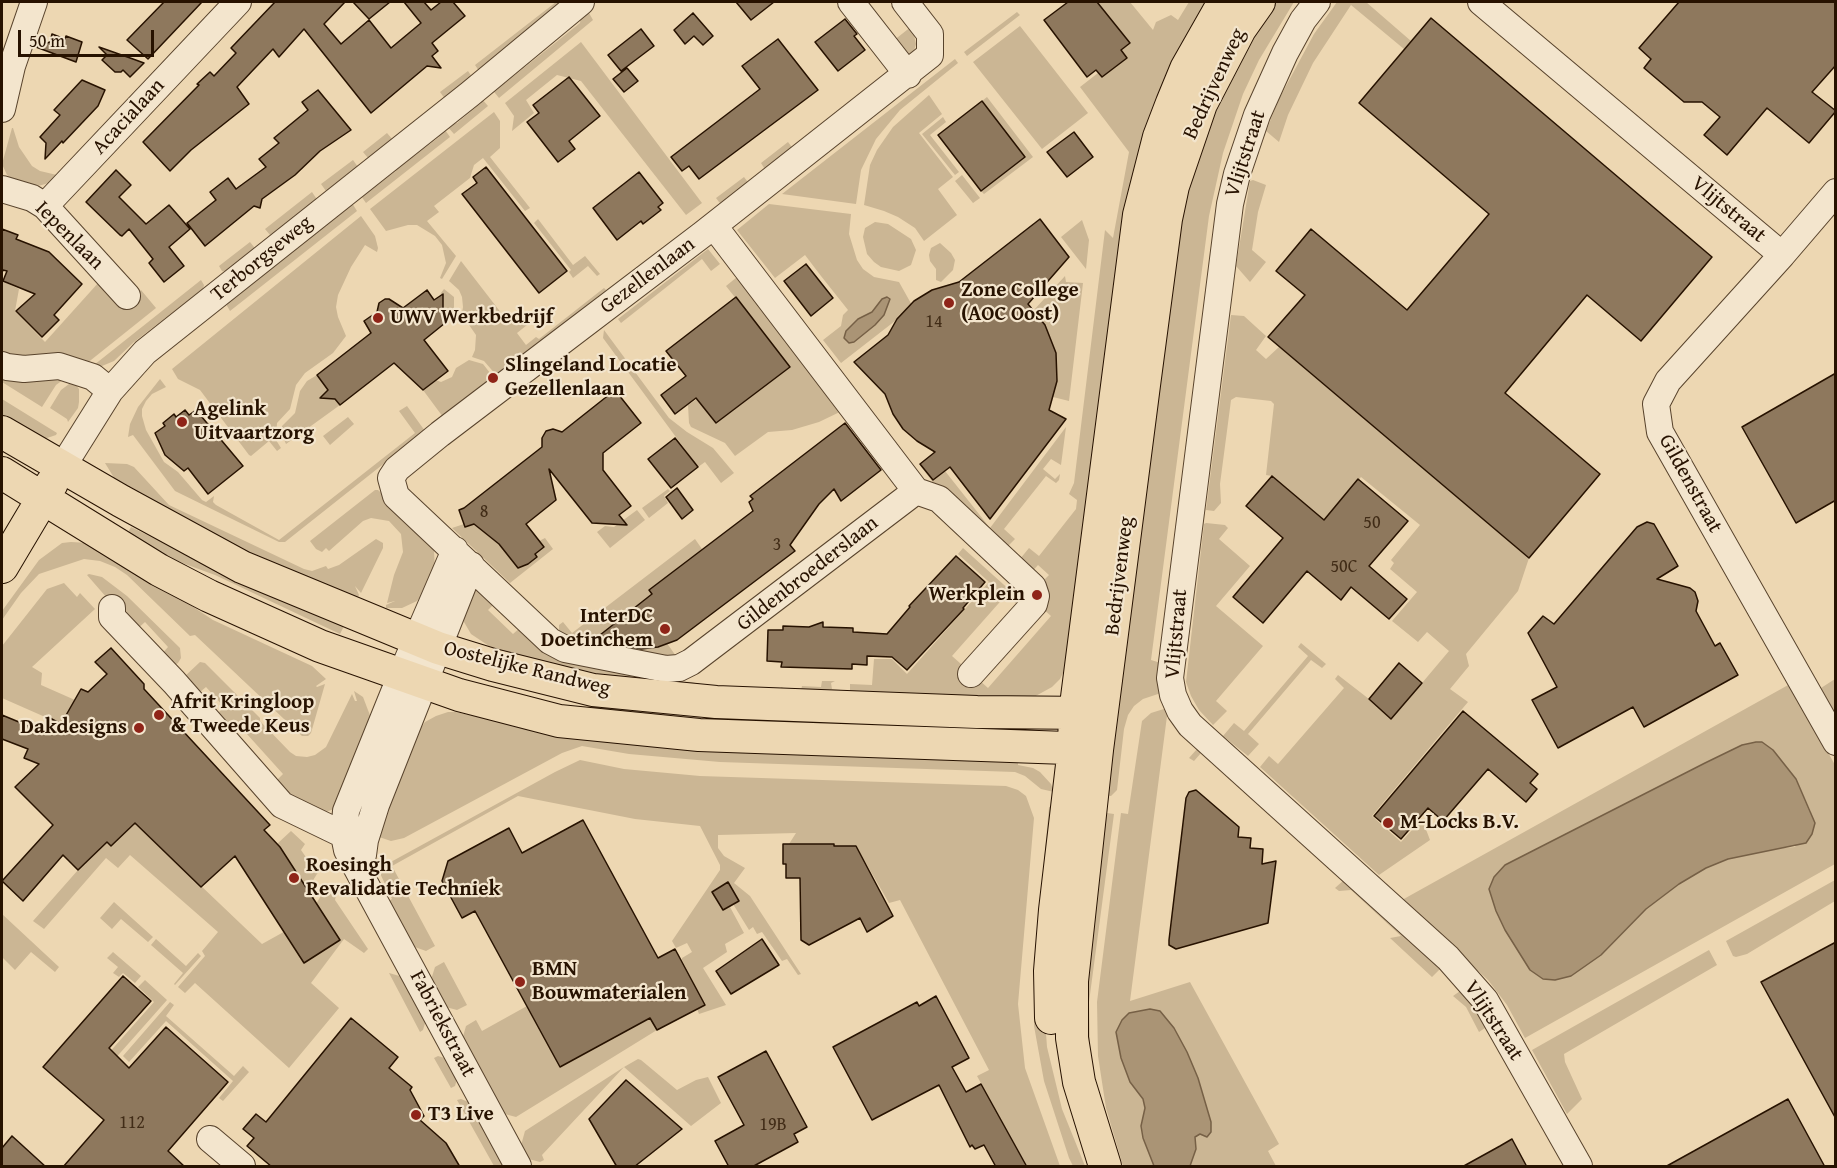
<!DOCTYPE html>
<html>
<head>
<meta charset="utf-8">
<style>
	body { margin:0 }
	#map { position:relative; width:1837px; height:1168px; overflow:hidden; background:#edd7b2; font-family:"Gentium Book Plus",serif }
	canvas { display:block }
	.frame { position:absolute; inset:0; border:3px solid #271200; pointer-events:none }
	.scale { position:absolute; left:18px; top:30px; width:136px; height:27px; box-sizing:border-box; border:3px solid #271200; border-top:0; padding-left:8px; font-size:18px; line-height:21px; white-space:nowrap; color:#271200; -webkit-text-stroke:4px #f3e5cd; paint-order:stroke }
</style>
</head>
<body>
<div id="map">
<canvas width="1837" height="1168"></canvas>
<div class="frame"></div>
<div class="scale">50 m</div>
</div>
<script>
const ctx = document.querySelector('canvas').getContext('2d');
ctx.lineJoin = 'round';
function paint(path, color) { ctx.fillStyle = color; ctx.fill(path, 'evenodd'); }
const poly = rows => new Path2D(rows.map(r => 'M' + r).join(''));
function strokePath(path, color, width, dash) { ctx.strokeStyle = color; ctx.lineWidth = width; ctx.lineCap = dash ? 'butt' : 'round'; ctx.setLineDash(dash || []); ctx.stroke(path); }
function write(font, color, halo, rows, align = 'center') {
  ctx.font = font + ' "Gentium Book Plus",serif'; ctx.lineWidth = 4.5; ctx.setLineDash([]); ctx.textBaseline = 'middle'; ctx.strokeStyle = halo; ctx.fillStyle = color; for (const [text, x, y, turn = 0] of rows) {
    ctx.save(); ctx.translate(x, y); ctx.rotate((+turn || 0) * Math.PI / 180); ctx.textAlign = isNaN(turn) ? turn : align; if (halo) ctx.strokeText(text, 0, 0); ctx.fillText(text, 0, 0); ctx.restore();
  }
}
const green = poly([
	[556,2,570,2,479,71,475,65],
	[1097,2,1130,2,1153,30,1156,22,1171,15,1178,20,1189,2,1212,2,1066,667,1060,679,1052,687,1032,698,766,695,617,678,511,654,489,646,471,634,464,622,463,610,472,592,479,590,497,601,488,610,513,634,522,626,541,648,551,656,559,660,656,680,691,682,720,688,782,690,781,687,786,689,801,690,802,686,821,687,822,681,835,681,831,683,832,689,850,691,850,684,872,685,874,659,892,659,907,674,989,582,958,554,963,548,1013,593,1021,584,1025,590,1020,607,1006,595,952,656,988,688,1051,616,1042,608,1049,598,1048,594,1039,585,1049,575,1038,565,1029,575,1020,559,1029,548,1039,556,1076,509,1077,500,1069,494,1074,483,1105,230,1113,238,1129,152,1080,87,1098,73,1102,77,1126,58,1121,50,1130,43],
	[1271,2,1294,2,1259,60,1243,94,1223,153,1209,216,1151,660,1161,663,1161,693,1143,699,1134,706,1128,715,1124,729,1117,790,1111,796,1102,795,1166,294,1197,143],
	[1337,2,1366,2,1411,41,1404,49,1351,5,1313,63,1288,115,1279,142,1266,131,1279,99,1314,34],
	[1017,12,1020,15,967,56,964,52],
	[583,13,589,13,593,20,499,98,491,88,497,84,505,83,580,23,581,15],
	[912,26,916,44,913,54,909,60,893,41],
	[1020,26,1088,113,1042,149,973,62],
	[581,42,702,203,686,215,581,81,557,75,526,100,534,113,512,131,514,116,505,103],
	[955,59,958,63,900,110,876,139,861,170,856,204,782,194],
	[468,71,472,77,445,99,440,92],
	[929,95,942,114,919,133,953,177,938,189,957,215,924,241,915,228,898,217,884,211,864,205,870,165,877,150,893,127],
	[987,97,1033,157,984,194,981,191,982,101],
	[481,98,488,106,454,134,446,125,457,123,481,103],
	[494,112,500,121,500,148,490,157,530,208,525,211,483,158,474,165,470,178,434,206,439,212,427,221,456,256,442,279,440,278,446,263,442,245,435,236,417,225,408,225,386,231,370,209],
	[943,117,946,122,930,135,959,172,955,175,922,134],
	[443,127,450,137,366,203,361,196,362,189,371,190,396,171,397,163,405,157,413,157,439,137,440,130],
	[12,128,13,128,19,147,32,166,40,171,57,175,49,183,38,186,12,179,7,175,2,164],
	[387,133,393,140,368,158,363,152],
	[788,142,794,150,766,171,761,163],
	[353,160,358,167,357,172,332,192,326,191,321,184],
	[962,175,980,198,973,203,955,181],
	[744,177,750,185,722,206,716,198],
	[1253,180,1266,185,1258,212,1252,250,1266,262,1250,282,1236,266,1250,181],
	[312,192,316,198,316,203,275,236,270,235,265,229],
	[352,203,357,211,230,311,226,304,234,294],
	[769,204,851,214,849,234,857,260,863,269,874,277,899,282,913,307,841,363,823,340,841,326,843,315,848,310,821,276,805,255,775,278,737,230],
	[361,216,375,236,378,248,377,252,365,245,351,267,338,295,336,307,338,317,346,336,333,353,305,373,296,385,290,409,277,423,276,440,281,448,277,451,269,441,251,456,249,455,200,390,178,379,172,369],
	[538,219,573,265,585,256,600,274,597,276,588,266,573,278,569,272,571,270,534,223],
	[1082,220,1089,240,1086,269,1061,237],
	[875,222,888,224,911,239,916,250,911,265,899,271,881,267,874,262,867,254,863,237,865,228],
	[250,242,254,247,254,252,227,272,222,271,219,266],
	[940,243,951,253,955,260,953,270,941,282,936,280,936,269,930,261,929,255,931,248],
	[708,249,720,264,711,271,702,259,621,323,618,319],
	[461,261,502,314,521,317,527,325,517,333,526,345,536,337,539,339,604,288,606,290,497,376,484,361,472,357,475,350,476,335,467,322,461,319,463,307,462,297,459,290,449,281],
	[742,273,846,409,819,422,792,430,768,432,735,456,725,443,691,427,689,423,688,405,697,399,763,384,790,367,726,286],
	[1065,276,1066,282,1083,283,1069,401,1053,397,1034,310],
	[201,280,204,285,203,289,134,342,114,361,102,366,94,365],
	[2,281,19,289,15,311,45,342,99,282,126,303,141,290,156,308,86,364,2,357],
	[444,289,454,297,454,311,450,319,439,305,441,293],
	[1231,315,1244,316,1266,336,1256,350,1266,359,1279,347,1529,558,1518,591,1466,654,1469,666,1450,689,1468,702,1372,816,1401,842,1422,819,1430,840,1379,875,1260,767,1269,756,1278,764,1344,688,1335,679,1338,675,1369,699,1422,683,1449,651,1427,632,1418,642,1392,621,1417,592,1390,569,1394,563,1391,560,1420,525,1361,477,1333,510,1328,524,1272,476,1266,475,1274,404,1271,401,1236,397,1231,400,1230,408,1220,484,1221,503,1214,511,1206,510],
	[604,330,669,418,687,432,713,448,734,473,721,483,705,462,698,467,603,338],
	[469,360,483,364,494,378,443,417,423,390,436,380,441,382,452,377,456,368],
	[2,375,67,377,56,385,42,407,2,382],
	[317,375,340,405,286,444,281,433,282,426,295,413,300,391,307,381],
	[160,379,166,387,152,394,146,401,142,409,142,416,146,430,164,462,178,472,202,500,206,502,214,496,213,502,216,505,279,540,415,433,399,411,407,406,425,431,285,542,279,542,175,491,133,435,128,437,130,424,138,407],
	[73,381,79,389,79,402,78,408,68,422,67,419,50,408,61,390],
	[2,399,57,433,56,435,47,438,33,439,2,427],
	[348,417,354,424,330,445,323,436],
	[1066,427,1061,465,1051,459,1043,469,1055,479,1060,474,1059,480,1056,483,1046,476,1004,529,1015,539,1009,545,1000,547,935,485,919,464,945,471,990,528],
	[105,463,127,464,134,467,169,505,304,569,312,571,326,566,328,569,339,565,376,539,383,543,383,548,361,593,355,586,359,595,357,599,280,574,116,481],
	[668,489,670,491,664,496,668,503,649,518,642,508],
	[375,490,378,490,423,532,434,551,435,570,423,594,417,601,402,608,386,608,386,605,395,601,387,603,394,575,403,552,401,534,389,521,371,518,363,521,329,551,326,548,322,552,316,549,310,541],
	[637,510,645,520,610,548,597,532,605,526,614,527],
	[482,518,539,541,545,538,553,549,510,583,452,528],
	[1206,523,1225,525,1228,528,1219,539,1250,566,1216,606,1263,646,1216,701,1227,711,1213,725,1199,710,1191,696,1186,682,1204,524],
	[131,527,218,570,347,620,340,634,215,575,166,557,126,536],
	[695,539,702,549,662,636,678,659,589,646,559,634,559,625,563,622,572,633],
	[71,542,89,543,137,570,213,620,312,666,326,679,316,686,317,687,325,684,311,733,308,736,302,736,195,635,190,636,127,575,115,567,100,561,84,559,39,574,21,593,2,620,2,611,39,560,62,543],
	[89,574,102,577,127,596,180,648,181,658,178,663,169,669,159,657,168,647,145,622,135,631,125,616,127,613,125,608,116,597,107,598,87,575],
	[64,583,77,597,80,593,95,609,32,667,42,673,41,685,75,700,61,724,2,698,2,646,47,589],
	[1301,643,1326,664,1322,668,1311,660,1248,734,1259,744,1248,756,1223,736,1234,723,1244,731,1308,656,1298,647],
	[200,662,205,663,260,718,260,721,290,752,296,756,307,757,315,755,326,747,352,694,355,701,357,701,354,691,363,697,371,718,337,808,323,813,293,801,273,784,283,774,237,723,227,732,214,717,224,707,206,687,194,697,184,677],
	[1835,679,1835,713,1821,688],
	[1790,684,1835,765,1835,864,1525,1038,1507,1005,1488,980,1402,900],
	[1742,745,1773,750,1796,779,1811,812,1795,847,1772,849,1728,859,1706,868,1679,884,1646,909,1601,955,1494,877,1505,865],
	[1167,708,1202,749,1201,753,1194,761,1189,758,1197,749,1178,731,1167,716,1130,1001,1190,982,1279,1144,1268,1151,1276,1166,1190,1166,1196,1149,1195,1137,1200,1134,1130,1082,1143,1098,1145,1108,1141,1126,1143,1138,1154,1166,1123,1166,1106,1108,1098,1056,1097,1002,1121,813,1128,814,1142,721,1151,713],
	[448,712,456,712,523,727,720,751,1018,763,1018,765,1033,768,1040,772,1051,784,1054,792,1041,789,1025,776,1015,772,720,762,629,754,582,746,562,753,404,838,391,841,376,836,416,735,425,722,436,716],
	[580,760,624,769,700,776,1006,786,1018,790,1026,796,1034,818,1018,1004,1025,1068,1060,1166,1027,1166,977,1076,989,1070,900,900,889,903,856,846,834,846,834,844,789,844,796,833,718,835,718,848,724,856,745,868,734,883,750,896,801,974,798,975,787,959,782,961,762,932,757,934,753,927,749,930,733,904,739,901,712,892,723,910,730,907,744,933,725,944,727,952,703,968,726,1005,699,1014,697,1009,705,1005,682,960,682,958,692,952,687,943,676,948,672,941,720,870,720,865,700,826,635,819,518,796,392,866,435,946,426,951,412,946,387,902,392,899,378,869,555,772],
	[1058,805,1043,994,1047,1047,1062,1109,1085,1166,1073,1166,1069,1158,1044,1081,1034,1026,1034,969,1049,807],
	[1100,812,1114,814,1089,1002,1090,1046,1093,1079,1080,1029],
	[135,823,262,944,307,919,328,884,332,887,336,895,335,900,368,949,364,953,344,939,311,983,339,1008,289,1068,195,983,185,993,178,987,205,956,202,951,218,932,130,855,118,868,106,858,44,929,33,921,78,870,107,842],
	[291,831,305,844,301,850,310,863,320,869,312,882,305,886,278,849,278,843],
	[1344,880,1441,968,1432,977,1390,938,1401,936,1351,890,1339,891,1335,888],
	[1835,880,1835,901,1747,954,1736,957,1733,956,1726,941],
	[114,902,153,937,148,942,121,919,112,929,100,918],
	[2,914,59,967,55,972,31,952,15,970,2,957],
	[156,939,186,966,198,953,201,956,175,985,174,984,183,973,151,945],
	[1709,950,1717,965,1564,1054,1565,1062,1582,1099,1567,1114,1532,1050],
	[113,952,141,976,135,983,123,973,119,977,113,973,118,967,107,958],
	[444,962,467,1005,457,1010,442,1006,430,983,435,967],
	[389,973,403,977,426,1020,423,1030,420,1032],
	[145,980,167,1000,113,1061,107,1055,154,1002,138,987],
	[1463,989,1488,1026,1479,1032,1466,1007,1453,996],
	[170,1002,174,1005,166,1016,234,1076,243,1066,249,1072,223,1101,219,1098,233,1081,166,1021,129,1062,123,1056],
	[527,1006,560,1067,650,1018,657,1030,516,1117,501,1113,462,1040,466,1026,476,1020,482,1031],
	[438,1056,448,1059,458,1076,455,1086,451,1088,434,1058],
	[638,1059,641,1060,677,1090,696,1080,708,1077,721,1103,691,1126,624,1067,542,1155,544,1160,540,1162,525,1158,520,1149,525,1131,624,1067],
	[461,1099,471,1103,504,1166,494,1166,457,1100]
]);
const water = poly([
	[887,297,890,299,884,315,875,325,854,342,849,343,844,338,846,331,858,319,872,312,882,299,887,297],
	[1756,742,1762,742,1773,750,1796,779,1815,823,1812,834,1806,843,1728,859,1706,868,1679,884,1646,909,1601,955,1571,976,1555,980,1543,979,1530,970,1505,930,1496,911,1489,889,1494,877,1505,865,1705,763,1742,745,1756,742],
	[1150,1009,1160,1011,1174,1028,1187,1052,1198,1078,1211,1122,1211,1132,1207,1137,1200,1134,1195,1137,1196,1149,1190,1166,1154,1166,1143,1138,1141,1126,1145,1108,1143,1099,1130,1082,1121,1058,1116,1032,1122,1020,1129,1013,1150,1009]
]);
const building = poly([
	[164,2,202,2,148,59,127,40,164,2],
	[275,2,345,2,324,24,341,44,369,20,391,48,421,23,404,2,424,2,431,10,441,2,453,2,465,16,432,43,438,51,432,56,441,68,427,66,371,113,304,29,279,57,273,49,237,87,249,104,191,150,170,171,143,142,199,85,197,84,210,72,214,76,236,53,231,48,275,2],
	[353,2,390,2,369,19,353,2],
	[736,2,774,2,751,20,736,2],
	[1068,2,1097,2,1130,43,1121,50,1127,58,1102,77,1096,70,1087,77,1044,20,1068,2],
	[1679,2,1836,2,1836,65,1812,92,1836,111,1809,143,1767,108,1727,155,1704,135,1720,117,1702,102,1684,102,1644,68,1651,59,1639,48,1679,2],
	[693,13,713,36,703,45,694,36,685,44,674,30,693,13],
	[1431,18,1712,257,1641,341,1587,295,1505,393,1600,474,1529,558,1268,337,1305,295,1276,271,1311,229,1407,310,1489,214,1359,103,1431,18],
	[845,19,857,34,854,36,865,50,838,71,815,42,845,19],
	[641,29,654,46,621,71,608,55,641,29],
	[52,34,65,39,66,36,82,42,76,62,36,47,50,42,52,34],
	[778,39,818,90,699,179,689,166,682,171,671,157,760,89,742,66,778,39],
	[99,47,133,59,144,63,130,77,123,70,121,72,115,72,102,60,107,55,99,47],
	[627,68,638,81,624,92,613,79,627,68],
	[569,77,600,116,569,141,575,149,558,162,527,122,539,113,533,105,569,77],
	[82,80,105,90,98,106,63,143,62,141,45,159,46,143,40,137,60,115,54,110,82,80],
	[318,90,351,130,320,151,295,175,262,199,260,208,254,206,205,246,187,223,216,200,210,192,228,178,236,189,266,167,259,159,279,143,274,138,308,110,302,102,318,90],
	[982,101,1025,157,981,191,938,135,982,101],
	[1074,132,1093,157,1067,177,1047,152,1074,132],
	[486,167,567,271,539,293,462,194,477,183,473,177,486,167],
	[116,170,131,185,119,197,146,224,169,205,190,229,169,247,184,266,164,282,149,263,153,259,129,229,122,236,120,235,86,202,116,170],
	[639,172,663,203,658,207,661,210,643,224,641,221,617,240,593,208,639,172],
	[1040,219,1069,257,1028,304,1045,325,1056,353,1057,381,1049,410,1066,419,990,519,950,467,933,480,920,464,935,452,917,441,903,429,893,414,885,394,854,362,888,335,897,319,914,301,932,290,959,282,1040,219],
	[2,229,18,235,16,239,49,252,82,284,54,315,59,320,42,337,16,311,35,294,3,281,7,271,3,270,2,273,2,229],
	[806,264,833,298,811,316,784,281,806,264],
	[427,290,434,300,443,294,443,311,450,319,424,340,448,371,423,390,394,363,340,405,335,399,320,398,328,390,317,375,371,333,364,321,377,312,379,303,385,299,389,299,403,308,427,290],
	[736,297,790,367,716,423,696,398,675,414,661,395,686,376,666,351,736,297],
	[1836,373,1836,500,1796,523,1742,427,1836,373],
	[615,390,641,423,603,453,603,470,631,506,619,515,627,525,592,523,549,469,556,500,526,524,544,547,535,554,537,557,528,564,518,568,499,544,474,524,465,527,459,510,464,508,542,447,542,438,546,431,553,429,562,432,615,390],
	[185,410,189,415,196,410,243,466,208,494,188,468,184,471,165,455,155,433,165,426,163,423,174,414,176,417,185,410],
	[845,423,881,470,841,501,834,489,819,504,790,545,795,551,677,640,658,647,641,649,617,644,600,635,652,594,649,590,753,511,749,502,753,499,750,496,845,423],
	[675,438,698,467,671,488,648,459,675,438],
	[1272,476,1324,520,1358,479,1408,521,1369,566,1407,599,1389,619,1351,587,1341,600,1307,571,1263,623,1233,597,1283,538,1246,506,1272,476],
	[677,488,693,510,682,519,666,497,677,488],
	[1647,522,1654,524,1678,566,1657,579,1690,588,1695,592,1698,601,1696,611,1715,646,1720,643,1738,675,1644,727,1633,707,1558,748,1532,700,1557,687,1528,633,1543,616,1554,624,1637,527,1647,522],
	[956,556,985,582,963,608,964,609,907,670,892,657,867,656,867,665,852,664,852,669,781,667,782,662,767,661,768,630,783,630,783,626,809,627,823,622,823,627,853,628,853,632,887,634,910,607,909,606,956,556],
	[111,648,144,684,144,689,270,825,264,830,280,847,340,940,304,963,235,856,201,887,135,823,111,846,107,842,78,870,63,855,23,901,2,881,53,825,15,787,39,764,24,758,28,749,2,739,2,715,43,732,50,718,61,724,81,689,88,692,107,674,95,662,111,648],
	[1399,663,1422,683,1391,719,1369,699,1399,663],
	[1463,711,1538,774,1530,783,1537,789,1526,802,1488,769,1443,821,1428,808,1401,839,1374,816,1463,711],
	[1196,790,1239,827,1238,837,1251,838,1250,848,1263,849,1262,864,1276,861,1268,923,1176,949,1169,945,1169,940,1186,798,1189,792,1196,790],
	[583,820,658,958,675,949,705,1005,657,1030,650,1018,560,1067,475,911,462,918,442,881,448,861,509,828,522,853,583,820],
	[783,844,834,844,834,846,856,846,893,916,867,932,860,918,809,945,801,940,800,878,786,878,786,864,783,864,783,844],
	[728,882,739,901,723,910,712,892,728,882],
	[762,939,779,965,731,994,716,971,762,939],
	[1836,942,1836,1119,1761,982,1836,942],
	[123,976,151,1001,109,1048,129,1068,166,1027,228,1082,168,1151,185,1167,63,1167,104,1120,43,1067,123,976],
	[936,996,969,1058,952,1067,966,1092,981,1084,1027,1167,996,1167,984,1145,975,1149,972,1145,970,1147,939,1085,872,1120,833,1047,917,1002,919,1006,936,996],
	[351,1018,398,1057,389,1068,412,1087,410,1090,424,1116,420,1120,446,1143,460,1167,272,1167,247,1146,254,1138,243,1129,256,1114,266,1122,351,1018],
	[766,1051,807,1127,794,1134,798,1142,752,1167,729,1167,715,1141,744,1125,718,1077,766,1051],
	[626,1080,682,1129,634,1167,617,1167,589,1119,626,1080],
	[1788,1099,1825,1167,1665,1167,1788,1099],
	[12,1136,46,1167,2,1167,2,1148,12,1136],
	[1512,1139,1527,1167,1462,1167,1500,1146,1512,1139]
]);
const minor = poly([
	[851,2,908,75],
	[905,2,930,34,930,55,703,234,440,434,397,469,391,478,396,496,550,641,565,649,666,669,679,668,691,662,916,491],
	[1317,2,1303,20,1285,53,1257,115,1237,174,1230,204,1170,678,1173,695,1180,711,1190,725,1448,958,1485,1000,1579,1166],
	[1481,2,1782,255],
	[2,109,12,66,34,2],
	[2,189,32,198,45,206,127,296],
	[1836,192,1782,255,1668,381,1656,404,1660,432,1836,742],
	[45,206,238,2],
	[714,226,916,491],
	[2,365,7,367,24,369,59,366,93,377,110,391],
	[63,466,110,391,145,352,470,94,581,2],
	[916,491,939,499,1033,587,1036,596,1034,604,971,674],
	[455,550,401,675,346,811,344,835,347,850,518,1166],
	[112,608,112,617,174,682,282,805,344,835,365,840],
	[363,855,365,840,376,805,471,565],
	[210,1139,242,1166]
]);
const major = poly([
	[2,432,121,501,242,567,438,648,493,665,593,690,716,702,977,712,1095,713],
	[2,473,159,570,209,596,320,646,459,695,559,721,699,735,1095,749],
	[2,567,52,483],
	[1051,1018,1050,971,1055,910,1074,748,1075,713,1139,215,1159,137,1172,103,1186,69,1224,2],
	[1105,1166,1079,1082,1072,1038,1072,981,1097,750,1144,385,1166,219,1173,186,1201,104,1240,29,1259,2]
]);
const markers = [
	[949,303,6,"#8f2418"],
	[378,318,6,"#8f2418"],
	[493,378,6,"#8f2418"],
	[182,422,6,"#8f2418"],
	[1037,595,6,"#8f2418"],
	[665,629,6,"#8f2418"],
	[159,715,6,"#8f2418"],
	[139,728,6,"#8f2418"],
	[1388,823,6,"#8f2418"],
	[294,878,6,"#8f2418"],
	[520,982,6,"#8f2418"],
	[416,1115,6,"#8f2418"]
];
const numberNames = [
	["14",934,322],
	["8",484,512],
	["50",1372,523],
	["3",777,545],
	["50C",1344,567],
	["112",132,1123],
	["19B",773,1125]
];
const streetNames = [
	["Bedrijvenweg",1215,84,-65],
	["Acacialaan",129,117,-47],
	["Vlijtstraat",1246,154,-72],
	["Vlijtstraat",1728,210,40],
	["Iepenlaan",69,236,45],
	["Terborgseweg",262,259,-39],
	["Gezellenlaan",648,276,-37],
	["Gildenstraat",1690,484,61],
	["Gildenbroederslaan",808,574,-38],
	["Bedrijvenweg",1120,576,-83],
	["Vlijtstraat",1177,634,-85],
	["Oostelijke Randweg",527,669,14],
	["Vlijtstraat",1493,1021,57],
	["Fabriekstraat",442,1024,62]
];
const poiNames = [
	["Zone College",961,291],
	["(AOC Oost)",961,315],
	["UWV Werkbedrijf",390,318],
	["Slingeland Locatie",505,366],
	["Gezellenlaan",505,390],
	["Agelink",194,410],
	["Uitvaartzorg",194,434],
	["Werkplein",1025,595,"right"],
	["InterDC",653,617,"right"],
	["Doetinchem",653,641,"right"],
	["Afrit Kringloop",171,703],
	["& Tweede Keus",171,727],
	["Dakdesigns",127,728,"right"],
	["M-Locks B.V.",1400,823],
	["Roesingh",306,866],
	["Revalidatie Techniek",306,890],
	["BMN",532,970],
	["Bouwmaterialen",532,994],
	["T3 Live",428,1115]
];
paint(green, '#cbb694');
paint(water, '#aa9475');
strokePath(water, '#766046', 1.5);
paint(building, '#8e785d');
strokePath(building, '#271200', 1.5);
strokePath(minor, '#58432c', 28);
strokePath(major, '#271200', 34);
strokePath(minor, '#f3e5cd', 26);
strokePath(major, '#edd7b2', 32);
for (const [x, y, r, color] of markers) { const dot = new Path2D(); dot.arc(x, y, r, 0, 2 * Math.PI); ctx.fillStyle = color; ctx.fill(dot); strokePath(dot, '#f3e5cd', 2); }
write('18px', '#412c17', null, numberNames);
write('21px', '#271200', '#f3e5cd', streetNames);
write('bold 21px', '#271200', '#f3e5cd', poiNames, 'left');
</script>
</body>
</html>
